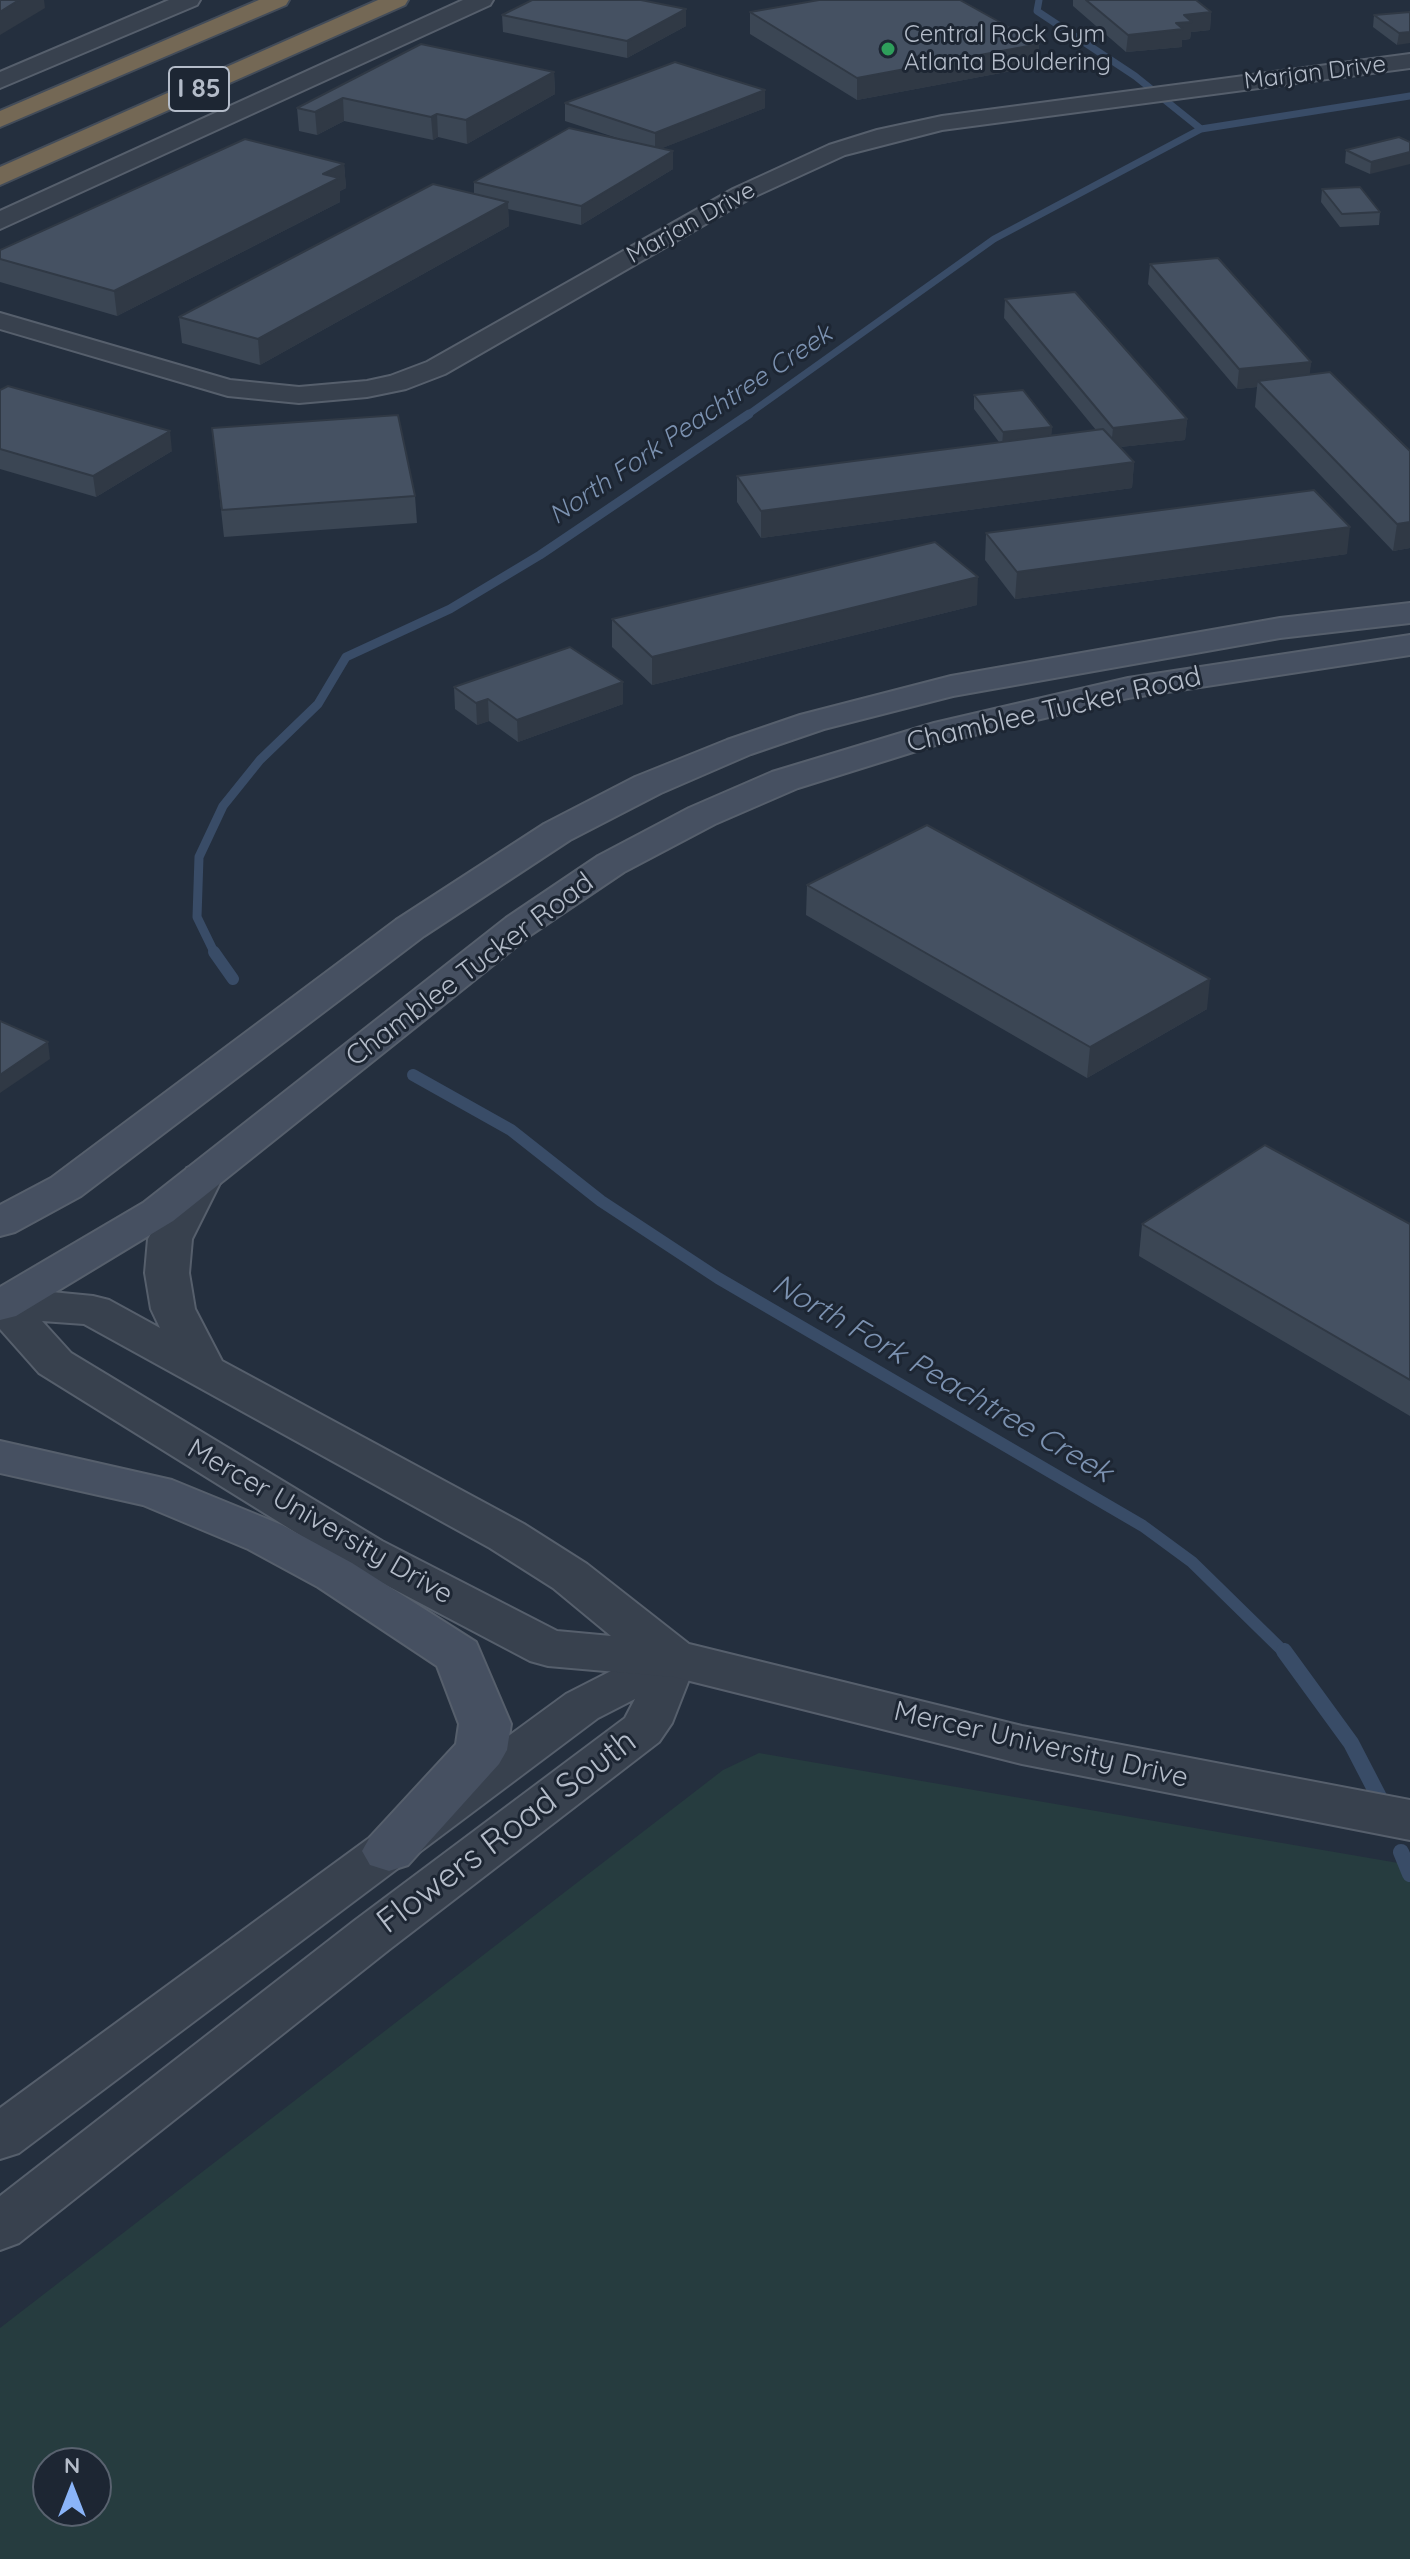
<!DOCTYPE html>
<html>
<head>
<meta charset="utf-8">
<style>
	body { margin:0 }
	#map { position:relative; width:1410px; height:2559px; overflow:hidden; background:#242f3e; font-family:Quicksand,sans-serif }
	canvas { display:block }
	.north { position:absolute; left:32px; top:2447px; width:80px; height:80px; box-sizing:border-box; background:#1d2633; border:2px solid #59626f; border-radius:50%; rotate:0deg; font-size:22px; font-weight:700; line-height:32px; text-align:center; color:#b4bcc9 }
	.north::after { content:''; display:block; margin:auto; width:28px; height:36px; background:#8ab4f8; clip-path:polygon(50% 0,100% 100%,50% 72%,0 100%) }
</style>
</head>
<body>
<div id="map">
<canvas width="1410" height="2559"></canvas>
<div class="north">N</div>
</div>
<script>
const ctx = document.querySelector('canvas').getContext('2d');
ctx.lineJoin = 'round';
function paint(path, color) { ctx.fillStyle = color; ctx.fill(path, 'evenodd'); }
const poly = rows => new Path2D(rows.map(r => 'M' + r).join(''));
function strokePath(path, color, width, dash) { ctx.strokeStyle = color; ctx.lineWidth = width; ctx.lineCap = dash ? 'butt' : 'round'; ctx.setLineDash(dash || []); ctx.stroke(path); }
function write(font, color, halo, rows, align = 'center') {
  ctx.font = font + ' Quicksand,sans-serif'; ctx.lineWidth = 6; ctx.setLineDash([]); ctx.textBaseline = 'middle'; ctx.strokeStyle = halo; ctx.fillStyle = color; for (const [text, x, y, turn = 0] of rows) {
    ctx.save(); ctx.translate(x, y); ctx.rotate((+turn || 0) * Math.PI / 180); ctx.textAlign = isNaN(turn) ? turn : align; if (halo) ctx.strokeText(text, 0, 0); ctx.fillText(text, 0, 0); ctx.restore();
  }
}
const green = poly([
	[759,1753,1410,1865,1410,2559,0,2559,0,2328,723,1770],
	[96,2463,96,2511,48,2511,48,2463]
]);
const streamFar3 = poly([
	[1039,0,1037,11,1135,76,1201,129],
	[746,416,994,239,1201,129,1410,96]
]);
const streamFar2 = poly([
	[215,954,197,917,199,857,223,806,260,760,318,704,346,657,450,609,540,555,749,414]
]);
const streamFar1 = poly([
	[214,952,233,979],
	[413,1075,511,1130,601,1201,718,1278,1143,1526,1192,1562,1285,1653]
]);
const stream = poly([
	[1284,1651,1351,1743,1379,1797],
	[1401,1852,1410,1874]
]);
const minor = poly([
	[1410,54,1410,68,942,130,845,155,749,199,445,374,406,389,367,397,299,403,228,396,0,329,0,313,230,380,299,387,367,381,390,376,427,362,733,189,829,145,877,130,942,116,1410,54],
	[674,1643,690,1647,697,1659,672,1723,659,1742,390,1949,19,2243,0,2250,0,2196,354,1921,625,1718,635,1699,598,1718,19,2153,0,2159,0,2108,566,1694,658,1647,674,1643]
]);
const tertiary = poly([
	[169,0,200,0,197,5,0,88,0,72,169,0],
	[463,0,493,0,490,5,0,229,0,211,463,0],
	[202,1164,217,1168,223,1177,192,1239,189,1273,195,1309,222,1361,524,1524,587,1564,689,1644,1022,1726,1410,1800,1410,1840,1022,1764,674,1677,548,1666,530,1661,348,1565,39,1373,0,1329,0,1287,93,1296,109,1300,160,1328,151,1309,145,1273,148,1239,187,1168,202,1164],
	[42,1321,84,1324,490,1548,553,1588,611,1636,557,1631,382,1541,71,1353,42,1321]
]);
const secondary = poly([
	[1410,603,1410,623,1280,638,953,696,824,729,751,754,661,793,570,840,424,936,81,1196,15,1232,0,1236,0,1205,51,1178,396,920,544,824,635,777,727,740,800,715,951,676,1280,618,1410,603],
	[1410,635,1410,655,1128,698,945,742,798,788,715,824,624,872,532,934,173,1221,16,1316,0,1320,0,1287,143,1203,506,918,598,856,689,808,772,772,934,723,1128,678,1410,635],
	[0,1441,172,1480,282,1525,352,1563,476,1642,511,1724,507,1750,499,1764,408,1865,389,1871,370,1865,362,1851,370,1837,456,1744,459,1724,437,1666,318,1587,248,1549,143,1505,0,1473,0,1441]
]);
const motorway = poly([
	[259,0,289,0,286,5,0,127,0,111,259,0],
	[378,0,408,0,405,5,0,185,0,167,378,0]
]);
const wall = poly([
	[1073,0,1196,0,1211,12,1210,30,1191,32,1190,39,1182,40,1182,47,1126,52,1073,6],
	[686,9,686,26,627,58,503,32,502,15],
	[750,12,1039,44,1038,66,857,100,750,34],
	[1410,12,1397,45,1373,27,1374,15],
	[421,44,554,72,555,94,467,144,438,137,433,140,344,121,317,135,299,131,297,108],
	[565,103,765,108,662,148,673,169,581,225,508,209,509,226,260,365,182,343,179,317,474,194,474,182,620,139,565,121],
	[1399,137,1370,174,1345,163,1346,150],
	[344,164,346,188,340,191,340,202,117,316,0,282,0,250],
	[1322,189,1380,212,1379,225,1340,227,1321,202],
	[1150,264,1311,362,1309,375,1410,451,1410,548,1393,551,1255,407,1257,387,1237,389,1148,284],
	[1005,299,1187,419,1185,440,1120,447,1134,462,1132,488,761,538,737,502,737,476,999,442,974,409,974,395,1052,427,1051,435,1096,430,1004,318],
	[0,390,172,451,96,497,0,469],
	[212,428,415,496,417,523,224,537],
	[986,533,1347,554,1015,599,985,560],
	[977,605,652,685,612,647,612,619],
	[623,682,623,704,518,742,489,721,477,725,455,709,454,687],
	[807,885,1207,1009,1087,1078,806,915],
	[1142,1224,1410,1224,1410,1416,1139,1256]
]);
const shadedWall = poly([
	[19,0,44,0,45,8,0,35,0,12],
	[686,9,686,26,627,58,627,41],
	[1211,12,1210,30,1191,32,1190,39,1182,40,1182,47,1126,52,1128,35,1176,23,1184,15],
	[1410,32,1410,43,1397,45,1399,33],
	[1039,44,1038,66,857,100,857,78],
	[554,72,555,94,467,144,466,120],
	[765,90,765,108,655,151,655,133],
	[343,98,344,121,317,135,315,112],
	[437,114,438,137,433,140,431,117],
	[673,151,673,169,581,225,581,206],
	[1410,152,1410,164,1370,174,1371,162],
	[344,164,346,188,340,191,340,202,117,316,114,291,323,174],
	[508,202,509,226,260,365,258,339],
	[1311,362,1309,382,1258,381,1257,387,1237,389,1239,369],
	[1187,419,1185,440,1111,448,1113,428],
	[1052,427,1051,441,1002,446,1003,432],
	[170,431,172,451,96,497,93,476],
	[1134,462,1132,488,761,538,761,511],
	[1410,522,1410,548,1393,551,1397,524],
	[1350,527,1347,554,1015,599,1017,572],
	[978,577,977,605,652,685,652,657],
	[623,682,623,704,518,742,517,720],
	[488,699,489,721,477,725,476,703],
	[1210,979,1207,1009,1087,1078,1090,1047],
	[48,1042,50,1059,0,1093,0,1075]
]);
const building = poly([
	[0,0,19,0,0,12,0,0],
	[532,0,641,0,686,9,627,41,502,15,532,0],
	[819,0,960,0,1039,44,857,78,750,12,819,0],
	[1086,0,1196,0,1211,12,1184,15,1192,22,1176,23,1183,29,1128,35,1086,0],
	[1410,12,1410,32,1399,33,1374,15,1410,12],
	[421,44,554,72,466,120,437,114,431,117,343,98,315,112,297,108,421,44],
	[675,62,765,90,655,133,565,103,675,62],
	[569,128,673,151,581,206,474,182,569,128],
	[1399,137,1410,142,1410,152,1371,162,1346,150,1399,137],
	[245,139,344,164,323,174,339,178,114,291,0,259,0,250,245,139],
	[433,184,508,202,258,339,179,317,433,184],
	[1360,187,1380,212,1342,214,1322,189,1360,187],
	[1218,258,1311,362,1239,369,1150,264,1218,258],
	[1075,292,1187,419,1113,428,1005,299,1075,292],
	[1330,372,1410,451,1410,522,1397,524,1258,381,1330,372],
	[8,386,170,431,93,476,0,449,0,390,8,386],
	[1023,390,1052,427,1003,432,974,395,1023,390],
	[398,415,415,496,222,510,212,428,398,415],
	[1103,429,1134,462,761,511,737,476,1103,429],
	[1314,490,1350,527,1017,572,986,533,1314,490],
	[935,542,978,577,652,657,612,619,935,542],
	[570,647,623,682,517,720,488,699,476,703,454,687,570,647],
	[927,825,1210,979,1090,1047,807,885,927,825],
	[0,1021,48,1042,0,1075,0,1021],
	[1265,1145,1410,1224,1410,1380,1142,1224,1265,1145]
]);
const markers = [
	[888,49,8,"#2e9e5b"]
];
const farPoinames = [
	["Central Rock Gym",904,35],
	["Atlanta Bouldering",904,63]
];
const farStreetnames = [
	["Marjan Drive",1315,73,-7],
	["Marjan Drive",691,223,-29]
];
const shields = [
	[199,89,60]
];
const shieldNames = [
	["I 85",199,89]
];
const farWaternames = [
	["North Fork Peachtree Creek",691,425,-34]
];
const streetNames = [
	["Chamblee Tucker Road",1054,710,-13],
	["Chamblee Tucker Road",470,970,-37],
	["Mercer University Drive",320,1522,30],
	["Mercer University Drive",1041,1745,13]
];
const waterNames = [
	["North Fork Peachtree Creek",942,1379,30]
];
const nearStreetnames = [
	["Flowers Road South",507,1832,-37]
];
paint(green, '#263c3f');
strokePath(streamFar3, '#394c67', 7);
strokePath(streamFar2, '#394c67', 9);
strokePath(streamFar1, '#394c67', 12);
strokePath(stream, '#394c67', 16);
strokePath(minor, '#565f6c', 4);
strokePath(tertiary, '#565f6c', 4);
strokePath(secondary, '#565f6c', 4);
strokePath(motorway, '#434c59', 4);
paint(minor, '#38414e');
paint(tertiary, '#38414e');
paint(secondary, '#465061');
paint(motorway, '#746855');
paint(wall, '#3b4654');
paint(shadedWall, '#303945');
paint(building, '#455162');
strokePath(building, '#303945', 2);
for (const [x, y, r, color] of markers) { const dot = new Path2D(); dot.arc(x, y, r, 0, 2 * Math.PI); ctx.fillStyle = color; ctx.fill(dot); strokePath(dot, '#1d2633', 3); }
write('24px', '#b4bcc9', '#1d2633', farPoinames, 'left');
write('24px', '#b4bcc9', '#1d2633', farStreetnames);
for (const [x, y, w] of shields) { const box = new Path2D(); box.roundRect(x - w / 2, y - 22, w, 44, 6); ctx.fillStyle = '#1d2633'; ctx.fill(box); strokePath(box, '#b4bcc9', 2); }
write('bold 26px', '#b4bcc9', null, shieldNames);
write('italic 26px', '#7c92b1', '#1d2633', farWaternames);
write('28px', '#b4bcc9', '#1d2633', streetNames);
write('italic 30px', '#7c92b1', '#1d2633', waterNames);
write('34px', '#b4bcc9', '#1d2633', nearStreetnames);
</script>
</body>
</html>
